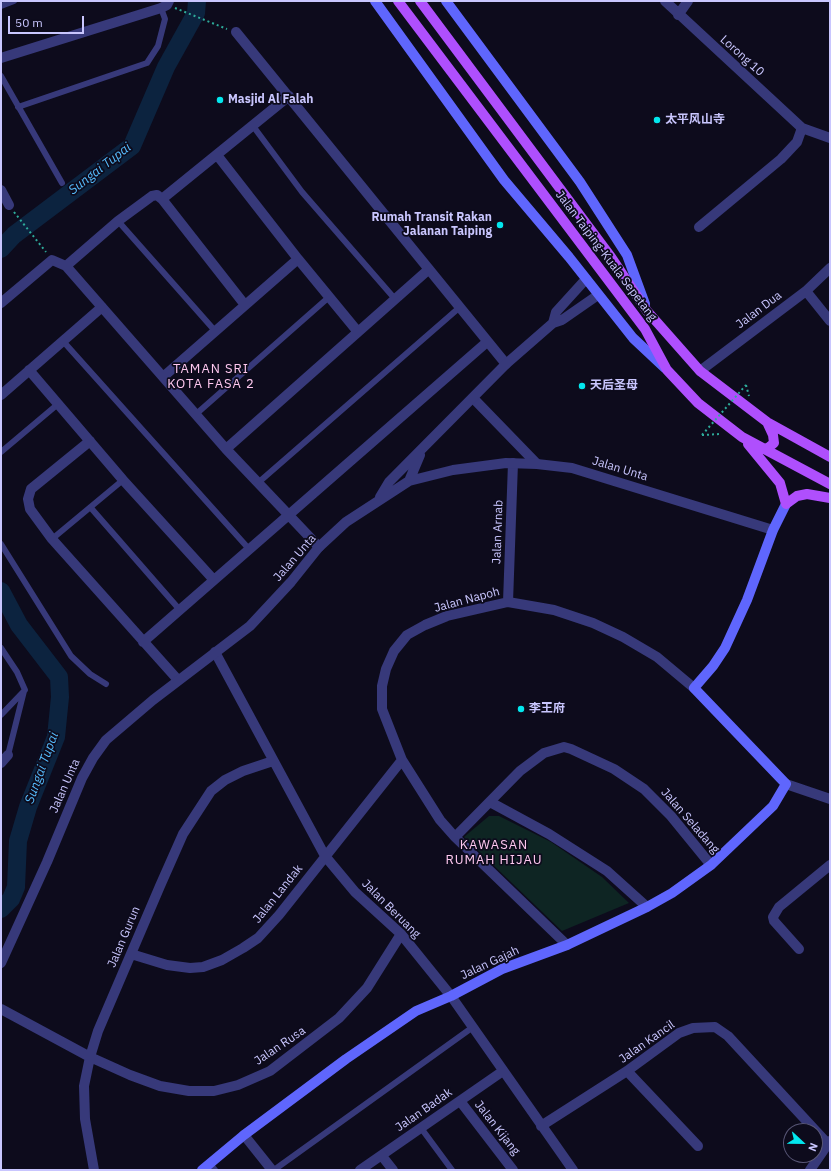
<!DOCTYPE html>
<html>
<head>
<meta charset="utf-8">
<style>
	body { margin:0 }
	#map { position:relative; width:831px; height:1171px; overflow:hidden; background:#0d0b1c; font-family:"IBM Plex Sans",sans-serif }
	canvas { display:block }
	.frame { position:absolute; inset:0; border:2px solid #c9c6fe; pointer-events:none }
	.north { position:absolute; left:783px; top:1123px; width:40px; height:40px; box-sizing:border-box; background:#0d0b1c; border:1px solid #585676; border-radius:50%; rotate:112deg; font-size:11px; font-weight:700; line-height:16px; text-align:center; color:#c9c6fe }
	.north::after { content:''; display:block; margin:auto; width:14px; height:18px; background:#03e7ee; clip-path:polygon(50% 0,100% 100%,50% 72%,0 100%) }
	.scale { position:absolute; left:8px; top:16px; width:76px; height:18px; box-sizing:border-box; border:2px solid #c9c6fe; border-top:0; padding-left:5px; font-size:12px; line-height:14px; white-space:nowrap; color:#c9c6fe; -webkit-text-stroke:3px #0d0b1c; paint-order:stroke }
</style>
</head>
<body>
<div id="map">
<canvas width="831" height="1171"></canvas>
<div class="frame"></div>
<div class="north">N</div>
<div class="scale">50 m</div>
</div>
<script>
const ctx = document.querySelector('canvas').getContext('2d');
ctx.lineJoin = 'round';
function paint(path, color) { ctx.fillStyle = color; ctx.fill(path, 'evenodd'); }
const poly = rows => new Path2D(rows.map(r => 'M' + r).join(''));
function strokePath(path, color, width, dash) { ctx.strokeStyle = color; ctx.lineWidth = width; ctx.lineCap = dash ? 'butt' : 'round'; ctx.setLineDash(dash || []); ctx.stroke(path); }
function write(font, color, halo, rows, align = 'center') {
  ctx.font = font + ' "IBM Plex Sans","Noto Sans SC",sans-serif'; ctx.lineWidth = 3.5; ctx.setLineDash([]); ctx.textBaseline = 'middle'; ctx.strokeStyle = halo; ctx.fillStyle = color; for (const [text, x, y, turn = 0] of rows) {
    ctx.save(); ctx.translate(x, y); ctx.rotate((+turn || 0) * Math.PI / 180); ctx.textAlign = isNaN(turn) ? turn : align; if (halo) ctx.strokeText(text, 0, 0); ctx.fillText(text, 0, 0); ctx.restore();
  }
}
const green = poly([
	[489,816,499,816,551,842,602,877,629,903,562,931,464,837]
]);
const river = poly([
	[1,249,14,235,132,146,166,67,196,13,197,1],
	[1,591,19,625,59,677,60,697,56,737,28,807,18,841,16,887,11,899,1,909]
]);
const path = poly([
	[175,8,227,29],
	[14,212,46,252],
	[746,385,749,396],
	[702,435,721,434]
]);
const service = poly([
	[1,6,14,1],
	[1,76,62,183],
	[18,107,147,63,158,46,165,19,161,8],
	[253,126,302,192,395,299],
	[118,221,216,332],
	[62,340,249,549],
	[195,415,329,297],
	[1,452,58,404],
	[259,482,460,307],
	[91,508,179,609],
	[52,539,123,480],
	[1,544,71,656,90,674,106,684],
	[1,648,17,672,25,690,1,715],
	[8,755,24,691],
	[421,1128,452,1170],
	[209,1163,215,1170],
	[274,1170,473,1027]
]);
const minor = poly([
	[665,1,802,128,830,138],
	[678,15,688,1],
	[236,32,506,364],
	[1,58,161,8,167,5,169,1],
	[217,155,298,259,358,332],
	[1,190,9,205],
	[162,199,245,305],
	[699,227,781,159,797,142,802,128],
	[66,266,118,221,152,196,157,195,162,199,289,96],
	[806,291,830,321],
	[1,303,52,260,66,266,226,449,319,547],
	[29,370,123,480,213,579],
	[700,371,806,291,830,268],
	[163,377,298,259],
	[1,395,102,307],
	[473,398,537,464],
	[90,441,31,489,28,499,30,509,52,539,178,680],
	[226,449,428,270],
	[508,602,513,463],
	[143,642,487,342],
	[215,652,325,856,355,892,401,934,451,996,573,1170],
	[1,763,8,755],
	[786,784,830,799],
	[490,802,549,834,607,871,647,907],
	[455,837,520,771,544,753,564,747,571,749,614,769,644,789,671,816,711,865],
	[567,945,455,837,440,820,402,760,382,709,382,686,386,669,394,651,407,635,425,625,447,616,508,602,554,610,593,623,623,637,657,657,694,688],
	[799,949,774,921,773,917,779,907,830,865],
	[131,954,167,965,190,968,203,967,222,960,243,948,258,938,279,915,402,760],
	[1,1009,90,1057,130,1075,160,1086,189,1091,214,1091,238,1085,270,1071,339,1018,367,988,401,934],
	[627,1071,698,1146],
	[460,1101,513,1170],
	[541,1126,627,1071,679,1033,693,1028,715,1027,728,1036,828,1144],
	[244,1135,272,1170],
	[382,1156,393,1170],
	[94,1170,85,1119,84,1086,90,1057,98,1031,160,886,183,834,211,791,225,780,243,771,273,761],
	[360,1170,503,1071],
	[810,1170,830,1141]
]);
const tertiary = poly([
	[553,323,556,312,586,279],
	[409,481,420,455],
	[380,497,389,482,506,364,553,323,562,320,598,295],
	[1,963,47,862,82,778,93,758,106,740,153,700,250,626,291,582,319,547,346,522,409,481,453,470,506,463,537,464,572,468,773,530]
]);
const secondary = poly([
	[375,1,504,180,569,257,633,338,665,368],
	[446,1,580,182,627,255,645,304],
	[202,1170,244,1135,346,1059,416,1011,451,996,502,969,567,945,647,907,672,893,711,865,773,806,786,784,694,688,713,666,725,648,747,600,773,530,786,504]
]);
const primary = poly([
	[398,1,645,329,667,370,698,403,742,437,830,484],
	[420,1,611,257,647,311,700,371,767,422,830,457],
	[748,444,780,483,786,504,797,496,807,494,830,498],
	[762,449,768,448,774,443,773,435,767,422]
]);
const pathBridge = poly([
	[702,435,746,385]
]);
const markers = [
	[220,100,4,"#03e7ee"],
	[657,120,4,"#03e7ee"],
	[500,225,4,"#03e7ee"],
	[582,386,4,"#03e7ee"],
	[521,709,4,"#03e7ee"]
];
const streetNames = [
	["Lorong 10",742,56,42],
	["Jalan Taiping-Kuala Sepetang",606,256,53],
	["Jalan Dua",759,310,-37],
	["Jalan Unta",620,469,17],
	["Jalan Arnab",498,532,-88],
	["Jalan Unta",295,558,-49],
	["Jalan Napoh",467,600,-15],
	["Jalan Unta",65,786,-66],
	["Jalan Seladang",690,821,49],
	["Jalan Landak",278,894,-51],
	["Jalan Beruang",391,909,45],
	["Jalan Gurun",124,937,-67],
	["Jalan Gajah",490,963,-25],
	["Jalan Kancil",647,1042,-35],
	["Jalan Rusa",280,1046,-34],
	["Jalan Badak",424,1110,-35],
	["Jalan Kijang",497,1128,52]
];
const poiNames = [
	["Masjid Al Falah",228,100],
	["太平风山寺",665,120],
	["Rumah Transit Rakan",492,218,"right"],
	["Jalanan Taiping",492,232,"right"],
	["天后圣母",590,386],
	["李王府",529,709]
];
const waterNames = [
	["Sungai Tupai",100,169,-38],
	["Sungai Tupai",42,768,-70]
];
const neighbourhoodNames = [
	["TAMAN SRI",211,369],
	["KOTA FASA 2",211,384],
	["KAWASAN",494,845],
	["RUMAH HIJAU",494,860]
];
paint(green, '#0e2523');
strokePath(river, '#0c233f', 18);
strokePath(path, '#2eab9a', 2, [2, 3]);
strokePath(service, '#37397a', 6);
strokePath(minor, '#37397a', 10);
strokePath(tertiary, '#37397a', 10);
strokePath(secondary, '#5f66fd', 10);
strokePath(primary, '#af4ffd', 10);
strokePath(pathBridge, '#2eab9a', 2, [2, 3]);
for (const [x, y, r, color] of markers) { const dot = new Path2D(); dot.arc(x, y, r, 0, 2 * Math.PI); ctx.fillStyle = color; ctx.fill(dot); strokePath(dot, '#0d0b1c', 1.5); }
write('12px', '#c9c6fe', '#0d0b1c', streetNames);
write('bold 12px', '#c9c6fe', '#0d0b1c', poiNames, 'left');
write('italic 13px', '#56bcfd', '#0d0b1c', waterNames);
ctx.letterSpacing = '1px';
write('13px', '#fec8ef', '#0d0b1c', neighbourhoodNames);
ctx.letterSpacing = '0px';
</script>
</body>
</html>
